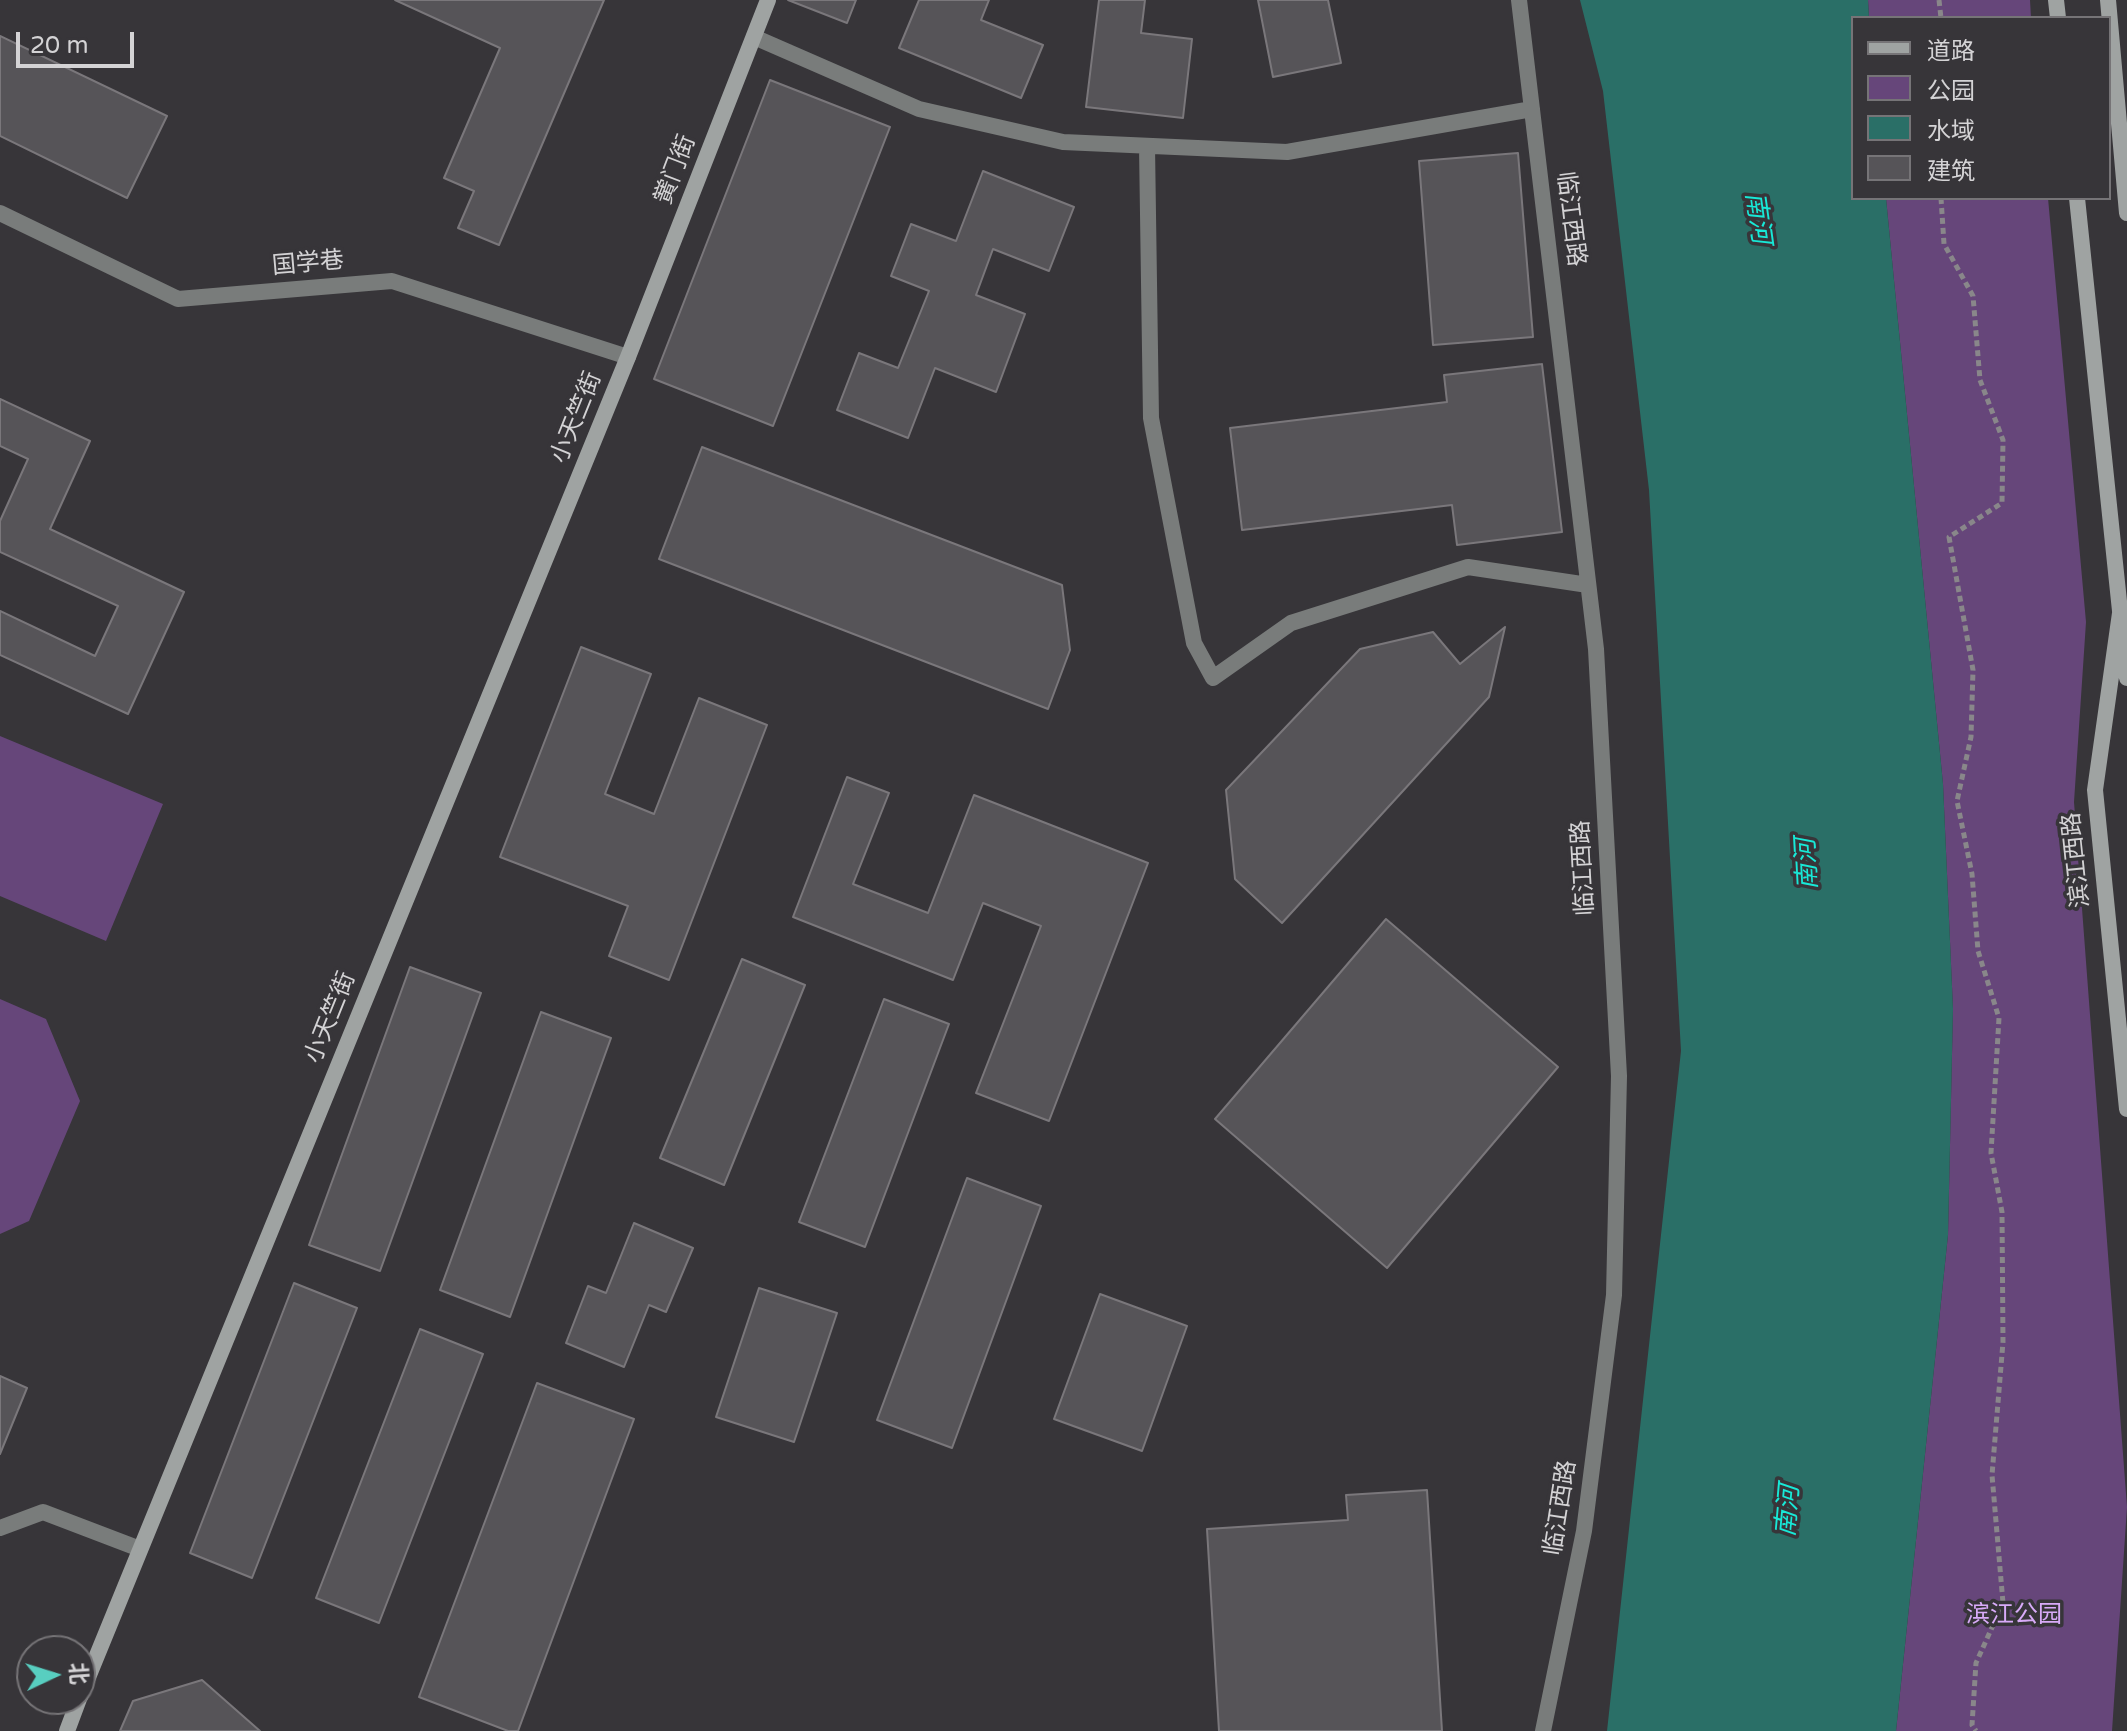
<!DOCTYPE html>
<html>
<head>
<meta charset="utf-8">
<style>
	body { margin:0 }
	#map { position:relative; width:2127px; height:1731px; overflow:hidden; background:#373539; font-family:"Varela Round","Noto Sans SC",sans-serif }
	canvas { display:block }
	.legend { position:absolute; left:1851px; top:16px; width:260px; height:184px; box-sizing:border-box; background:#373539; border:2px solid #767477; margin:0; padding:10px 14px; list-style:none; font-size:24px; color:#d4d3d5 }
	.legend li { display:flex; align-items:center; gap:16px; height:40px }
	.legend b { width:40px; border:2px solid #767477 }
	.north { position:absolute; left:16px; top:1635px; width:80px; height:80px; box-sizing:border-box; background:#373539; border:2px solid #767477; border-radius:50%; rotate:86deg; font-size:22px; font-weight:700; line-height:32px; text-align:center; color:#d4d3d5 }
	.north::after { content:''; display:block; margin:auto; width:28px; height:36px; background:#58cec0; clip-path:polygon(50% 0,100% 100%,50% 72%,0 100%) }
	.scale { position:absolute; left:16px; top:32px; width:118px; height:36px; box-sizing:border-box; border:4px solid #d4d3d5; border-top:0; padding-left:10px; font-size:24px; line-height:28px; white-space:nowrap; color:#d4d3d5; -webkit-text-stroke:6px #373539; paint-order:stroke }
</style>
</head>
<body>
<div id="map">
<canvas width="2127" height="1731"></canvas>
<ul class="legend">
<li><b style="height:10px;background:#9fa3a2"></b>道路</li>
<li><b style="height:22px;background:#66467a"></b>公园</li>
<li><b style="height:22px;background:#2a6f67"></b>水域</li>
<li><b style="height:22px;background:#565458"></b>建筑</li>
</ul>
<div class="north">北</div>
<div class="scale">20 m</div>
</div>
<script>
const ctx = document.querySelector('canvas').getContext('2d');
ctx.lineJoin = 'round';
function paint(path, color) { ctx.fillStyle = color; ctx.fill(path, 'evenodd'); }
const poly = rows => new Path2D(rows.map(r => 'M' + r).join(''));
function strokePath(path, color, width, dash) { ctx.strokeStyle = color; ctx.lineWidth = width; ctx.lineCap = dash ? 'butt' : 'round'; ctx.setLineDash(dash || []); ctx.stroke(path); }
function write(font, color, halo, rows, align = 'center') {
  ctx.font = font + ' "Varela Round","Noto Sans SC",sans-serif'; ctx.lineWidth = 7; ctx.setLineDash([]); ctx.textBaseline = 'middle'; ctx.strokeStyle = halo; ctx.fillStyle = color; for (const [text, x, y, turn = 0] of rows) {
    ctx.save(); ctx.translate(x, y); ctx.rotate((+turn || 0) * Math.PI / 180); ctx.textAlign = isNaN(turn) ? turn : align; if (halo) ctx.strokeText(text, 0, 0); ctx.fillText(text, 0, 0); ctx.restore();
  }
}
const green = poly([
	[1868,0,2030,0,2031,18,1869,18],
	[1886,198,2048,198,2086,622,2074,802,2127,1507,2112,1731,1896,1731,1948,1235,1953,1009,1943,784],
	[0,736,163,804,106,941,0,896],
	[0,999,46,1019,80,1101,29,1221,0,1234]
]);
const water = poly([
	[1580,0,1868,0,1869,18,1853,18,1853,198,1886,198,1943,784,1953,1009,1948,1235,1896,1731,1607,1731,1681,1051,1649,490,1603,91]
]);
const building = poly([
	[395,0,604,0,499,245,458,228,474,191,444,178,500,48,395,0],
	[788,0,856,0,847,23,788,0],
	[919,0,989,0,981,20,1043,45,1021,98,899,48,919,0],
	[1099,0,1145,0,1141,33,1192,39,1183,118,1086,107,1099,0],
	[1258,0,1328,0,1341,63,1273,77,1258,0],
	[0,36,167,116,127,198,0,136,0,36],
	[770,80,890,127,773,426,654,379,770,80],
	[1518,153,1533,337,1433,345,1419,161,1518,153],
	[983,171,1074,207,1049,271,993,249,976,295,1025,314,996,392,935,368,908,438,837,410,859,353,898,368,929,291,891,276,911,224,956,241,983,171],
	[1542,364,1562,532,1457,545,1452,505,1242,530,1230,428,1447,402,1444,375,1542,364],
	[0,399,90,441,50,529,184,592,128,714,0,655,0,611,95,656,118,606,0,552,0,521,28,459,0,446,0,399],
	[702,447,1062,585,1070,650,1048,709,659,559,702,447],
	[1505,627,1489,697,1282,923,1235,879,1226,790,1360,649,1433,632,1460,664,1505,627],
	[581,647,651,674,605,794,654,814,699,698,767,725,669,980,609,956,628,906,500,857,581,647],
	[847,777,889,793,853,884,928,913,974,795,1148,863,1049,1121,976,1093,1041,926,983,903,953,980,793,917,847,777],
	[1386,919,1558,1067,1387,1268,1215,1119,1386,919],
	[742,959,805,985,724,1185,660,1158,742,959],
	[410,967,481,993,380,1271,309,1245,410,967],
	[884,999,949,1024,865,1247,799,1222,884,999],
	[541,1012,611,1038,510,1317,440,1290,541,1012],
	[967,1178,1041,1206,952,1448,877,1420,967,1178],
	[634,1223,693,1248,666,1312,649,1305,624,1367,566,1343,588,1286,606,1293,634,1223],
	[294,1283,357,1308,252,1578,190,1553,294,1283],
	[759,1288,837,1313,794,1442,716,1417,759,1288],
	[1100,1294,1187,1326,1142,1451,1054,1419,1100,1294],
	[420,1329,483,1354,379,1623,316,1598,420,1329],
	[0,1376,27,1388,0,1454,0,1376],
	[537,1383,634,1419,518,1731,508,1731,419,1697,537,1383],
	[1427,1490,1442,1731,1219,1731,1207,1529,1348,1520,1346,1495,1427,1490],
	[202,1680,260,1731,120,1731,133,1701,202,1680]
]);
const path = poly([
	[1939,0,1941,18],
	[1941,198,1944,244,1973,296,1980,380,2003,440,2002,503,1949,537,1973,670,1971,737,1957,801,1972,874,1978,951,1999,1018,1991,1153,2002,1212,2003,1342,1992,1475,2003,1603,1976,1663,1972,1725,1976,1731]
]);
const lane = poly([
	[0,1528,43,1512,140,1549]
]);
const street = poly([
	[1519,0,1596,649,1619,1076,1614,1295,1584,1531,1543,1731],
	[754,37,919,109,1063,142,1287,152,1532,109],
	[1147,146,1151,418,1194,643,1213,678,1291,623,1468,567,1588,585],
	[0,213,178,299,392,281,628,357]
]);
const secondary = poly([
	[2056,0,2058,18],
	[2108,0,2127,213],
	[2077,198,2127,678],
	[2121,606,2095,790,2127,1109],
	[80,1697,628,357,768,0],
	[67,1731,79,1699]
]);
const streetNames = [
	["黉门街",676,170,-69],
	["临江西路",1570,219,83],
	["国学巷",308,264,-5],
	["小天竺街",577,418,-68],
	["滨江西路",2077,860,-96],
	["临江西路",1584,868,-93],
	["小天竺街",331,1018,-68],
	["临江西路",1561,1508,-81]
];
const parkNames = [
	["滨江公园",2014,1616]
];
const waterNames = [
	["南河",1757,218,82],
	["南河",1808,864,-93],
	["南河",1789,1511,-85]
];
paint(green, '#66467a');
paint(water, '#2a6f67');
paint(building, '#565458');
strokePath(building, '#7a777b', 2);
strokePath(path, '#89878a', 5, [6, 4]);
strokePath(lane, '#797c7b', 16);
strokePath(street, '#797c7b', 16);
strokePath(secondary, '#9fa3a2', 16);
write('24px', '#d4d3d5', '#373539', streetNames);
write('24px', '#d8aaf8', '#373539', parkNames);
write('italic 26px', '#18e9d7', '#373539', waterNames);
</script>
</body>
</html>
